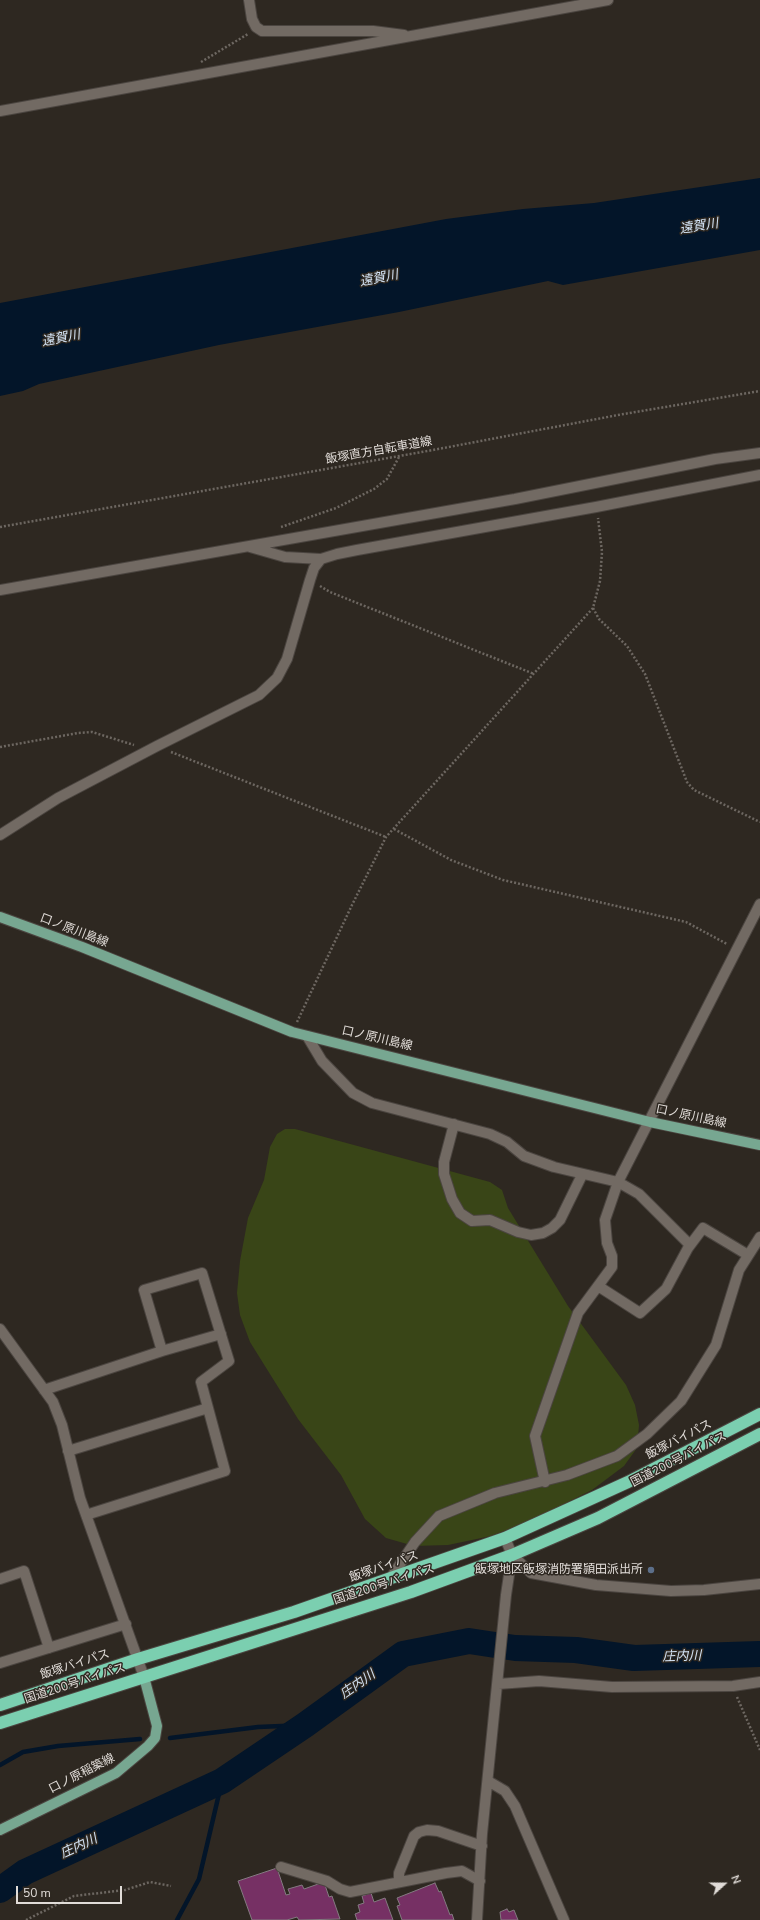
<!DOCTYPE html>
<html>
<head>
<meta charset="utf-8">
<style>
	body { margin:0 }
	#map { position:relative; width:760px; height:1920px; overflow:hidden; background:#2e2821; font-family:"Nunito Sans",sans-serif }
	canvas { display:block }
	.north { position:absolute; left:704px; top:1864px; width:40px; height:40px; -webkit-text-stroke:3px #2e2821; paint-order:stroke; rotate:69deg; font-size:11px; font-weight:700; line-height:16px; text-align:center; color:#e1dcd8 }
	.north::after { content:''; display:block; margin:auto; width:14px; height:18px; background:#e1dcd8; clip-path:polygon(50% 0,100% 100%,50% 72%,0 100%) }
	.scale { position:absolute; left:16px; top:1886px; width:106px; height:18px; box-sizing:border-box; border:2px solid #e1dcd8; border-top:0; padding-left:5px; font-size:12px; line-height:14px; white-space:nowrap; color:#e1dcd8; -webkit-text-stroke:3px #2e2821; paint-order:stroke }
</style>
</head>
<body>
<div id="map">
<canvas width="760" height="1920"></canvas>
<div class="north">N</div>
<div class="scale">50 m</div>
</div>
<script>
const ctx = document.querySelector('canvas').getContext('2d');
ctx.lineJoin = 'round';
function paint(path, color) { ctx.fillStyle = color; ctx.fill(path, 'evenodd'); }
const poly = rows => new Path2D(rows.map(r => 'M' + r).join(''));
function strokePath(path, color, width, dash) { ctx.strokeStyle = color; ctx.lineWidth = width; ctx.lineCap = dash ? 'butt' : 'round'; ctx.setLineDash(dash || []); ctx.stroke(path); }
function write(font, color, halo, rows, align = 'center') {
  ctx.font = font + ' "Nunito Sans","Noto Sans JP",sans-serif'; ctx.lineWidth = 3; ctx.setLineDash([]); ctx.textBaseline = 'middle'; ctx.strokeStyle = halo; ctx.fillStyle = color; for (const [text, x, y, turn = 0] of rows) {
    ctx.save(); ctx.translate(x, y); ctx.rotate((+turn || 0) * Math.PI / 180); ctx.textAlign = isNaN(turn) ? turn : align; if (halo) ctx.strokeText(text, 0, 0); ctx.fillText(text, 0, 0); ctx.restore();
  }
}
const green = poly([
	[285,1129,295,1129,490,1182,502,1190,508,1208,568,1306,626,1385,635,1405,639,1425,637,1448,624,1466,592,1490,528,1522,491,1536,448,1545,414,1546,386,1538,365,1519,341,1475,298,1419,250,1342,240,1315,237,1293,240,1261,248,1218,264,1180,270,1147,277,1134]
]);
const water = poly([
	[760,178,760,250,563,285,548,281,399,312,219,345,39,384,23,391,0,396,0,303,446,219,523,209,594,203]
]);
const stream = poly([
	[170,1738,258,1727,305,1725],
	[0,1765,23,1752,58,1746,140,1739],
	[177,1920,199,1879,222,1781]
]);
const river = poly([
	[0,1890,25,1872,222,1781,305,1725,403,1654,469,1641,515,1648,576,1650,634,1658,760,1654]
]);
const building = poly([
	[277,1868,286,1895,290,1894,288,1889,302,1885,304,1889,324,1882,329,1897,332,1896,340,1919,299,1920,297,1917,287,1920,252,1920,238,1881,277,1868],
	[435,1883,439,1892,441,1891,450,1915,452,1914,454,1920,402,1920,397,1906,400,1905,397,1898,435,1883],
	[371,1893,374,1902,385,1898,393,1920,357,1920,355,1914,360,1912,358,1905,364,1903,362,1896,371,1893],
	[507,1909,509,1912,514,1910,518,1920,501,1920,500,1912,507,1909]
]);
const path = poly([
	[201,62,248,34],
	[0,527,433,450,618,415,760,391],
	[281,527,336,508,374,489,387,479,399,457],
	[320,586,330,592,534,674],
	[593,608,599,619,627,646,645,674,687,782,694,790,760,822],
	[0,747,78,733,92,732,134,745],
	[171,752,386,837],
	[394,829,451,860,503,880,686,922,727,944],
	[297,1022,352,905,386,837,593,608,600,581,602,552,598,518],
	[737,1697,760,1750],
	[26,1920,74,1896,125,1890,150,1882,171,1886]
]);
const minor = poly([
	[249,0,252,19,256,27,262,31,373,31,404,35],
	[0,111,608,0],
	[250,547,285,557,321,559],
	[0,590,515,499,715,459,760,453],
	[0,835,58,798,157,746,259,695,277,678,287,659,310,580,314,568,321,559,337,554,357,550,596,507,760,475],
	[307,1036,322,1061,353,1093,372,1103,490,1134,507,1142,524,1156,554,1167,618,1182,639,1194,690,1245],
	[454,1124,444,1162,444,1174,452,1199,460,1213,472,1221,490,1220,518,1232,531,1235,543,1233,552,1228,560,1220,582,1175],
	[598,1286,640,1313,666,1289,688,1248,703,1228,748,1255],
	[0,1329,53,1402,62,1425,80,1498,144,1677],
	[162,1351,221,1334],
	[44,1390,162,1351,144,1290,202,1273,229,1361,201,1382,225,1471,86,1515],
	[68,1451,208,1408],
	[545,1482,535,1436,578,1313,612,1267,612,1256,607,1243,605,1220,618,1182,760,904],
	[512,1555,531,1573,596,1585,671,1591,704,1590,760,1584],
	[0,1579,24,1571,49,1648],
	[390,1579,415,1542,439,1516,495,1493,567,1475,617,1456,647,1434,681,1401,716,1345,739,1270,760,1237],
	[0,1663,126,1624],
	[498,1684,539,1681,612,1687,733,1686,760,1682],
	[488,1781,505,1791,515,1806,564,1920],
	[281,1867,327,1881,340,1889,350,1892,446,1873,462,1871,480,1881],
	[399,1882,399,1873,414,1836,419,1832,427,1830,438,1831,482,1846],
	[477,1920,482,1834,506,1595,512,1555,505,1538]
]);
const major = poly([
	[0,917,82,947,292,1032,650,1122,760,1145],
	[0,1830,116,1773,148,1746,155,1738,157,1726,144,1677]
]);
const highway = poly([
	[0,1705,138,1659,294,1612,505,1538,628,1482,760,1414],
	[0,1723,411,1592,512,1555,598,1518,760,1434]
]);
const markers = [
	[651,1570,4,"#5c6f8a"]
];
const streetNames = [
	["飯塚直方自転車道線",379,451,-10],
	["口ノ原川島線",74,931,21],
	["口ノ原川島線",377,1039,13],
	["口ノ原川島線",691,1117,12],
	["飯塚バイパス",679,1440,-27],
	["国道200号バイパス",679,1460,-27],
	["飯塚バイパス",384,1567,-19],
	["国道200号バイパス",384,1585,-18],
	["飯塚バイパス",75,1665,-18],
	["国道200号バイパス",75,1684,-18],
	["口ノ原稲築線",82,1774,-27]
];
const poiNames = [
	["飯塚地区飯塚消防署頴田派出所",643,1570]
];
const waterNames = [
	["遠賀川",699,227,-9],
	["遠賀川",379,279,-11],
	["遠賀川",61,339,-11],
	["庄内川",682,1657,-2],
	["庄内川",358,1685,-35],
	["庄内川",79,1847,-25]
];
paint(green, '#394517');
paint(water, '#031529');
strokePath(stream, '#031529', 4.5);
strokePath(river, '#031529', 26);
paint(building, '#763064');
strokePath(building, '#847a81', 1);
strokePath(minor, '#4b4540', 12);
strokePath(major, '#4b4540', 12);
strokePath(highway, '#4b4540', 14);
strokePath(path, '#6d6761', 2.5, [2, 2]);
strokePath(minor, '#726a63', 10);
strokePath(major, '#77a791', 10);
strokePath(highway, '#7bcfb0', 12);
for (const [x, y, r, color] of markers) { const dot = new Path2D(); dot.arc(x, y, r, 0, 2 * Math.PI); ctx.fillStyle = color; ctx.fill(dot); strokePath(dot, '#2e2821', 1.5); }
write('12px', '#e1dcd8', '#2e2821', streetNames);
write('12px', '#e1dcd8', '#2e2821', poiNames, 'right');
write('italic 13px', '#d4e4f6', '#2e2821', waterNames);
</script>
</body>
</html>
